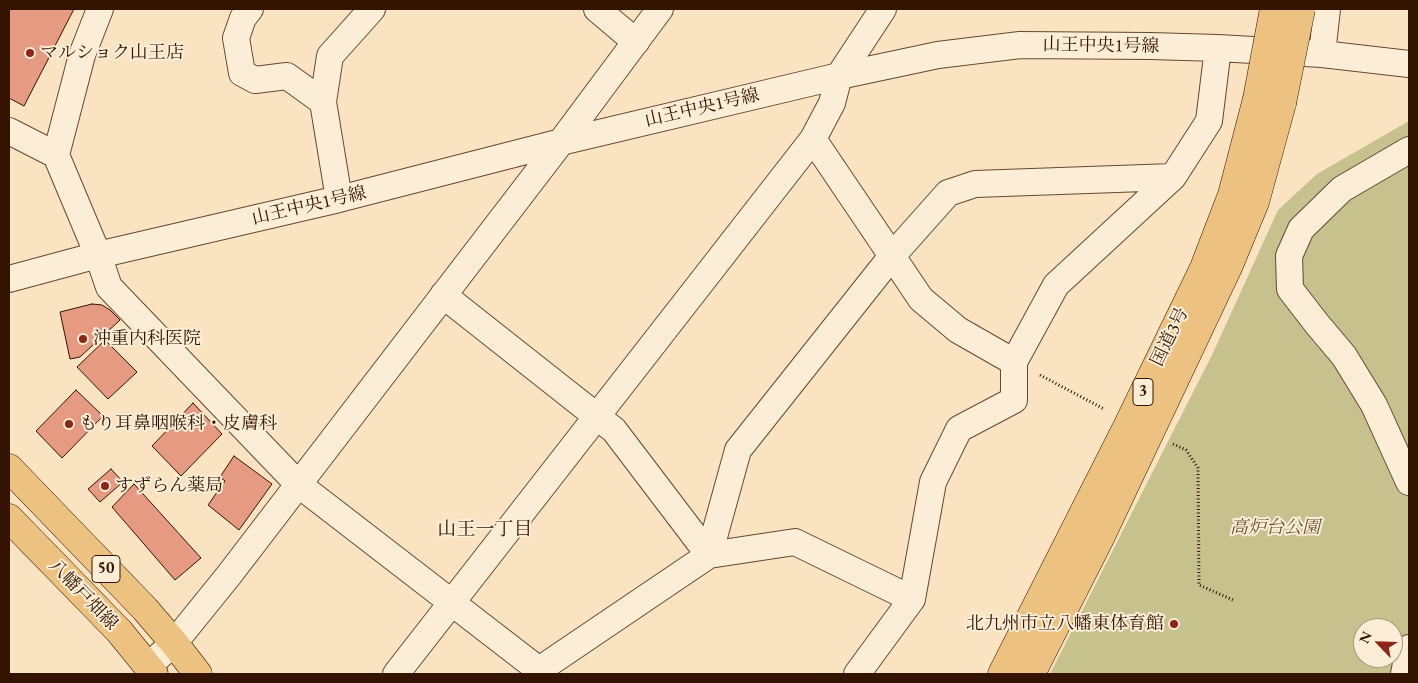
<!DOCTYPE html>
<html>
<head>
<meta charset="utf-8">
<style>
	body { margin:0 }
	#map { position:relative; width:1418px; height:683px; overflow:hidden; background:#fae3c1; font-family:"EB Garamond",serif }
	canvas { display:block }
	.frame { position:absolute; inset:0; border:10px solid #341401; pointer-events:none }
	.north { position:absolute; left:1353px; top:618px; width:50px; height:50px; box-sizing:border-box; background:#fcedd7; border:1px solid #ac9681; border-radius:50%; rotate:294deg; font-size:14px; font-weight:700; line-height:20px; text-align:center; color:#341401 }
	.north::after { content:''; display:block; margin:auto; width:18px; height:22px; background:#8f2418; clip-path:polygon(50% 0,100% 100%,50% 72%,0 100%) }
</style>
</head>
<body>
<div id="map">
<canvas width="1418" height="683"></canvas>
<div class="frame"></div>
<div class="north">N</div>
</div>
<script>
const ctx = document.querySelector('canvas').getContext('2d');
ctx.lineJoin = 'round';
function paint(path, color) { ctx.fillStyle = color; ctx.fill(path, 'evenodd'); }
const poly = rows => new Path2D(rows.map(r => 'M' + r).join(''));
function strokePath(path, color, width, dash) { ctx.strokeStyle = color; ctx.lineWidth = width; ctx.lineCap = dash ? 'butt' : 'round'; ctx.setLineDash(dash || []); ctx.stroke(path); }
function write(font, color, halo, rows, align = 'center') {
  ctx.font = font + ' "EB Garamond","Noto Serif JP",serif'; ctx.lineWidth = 4; ctx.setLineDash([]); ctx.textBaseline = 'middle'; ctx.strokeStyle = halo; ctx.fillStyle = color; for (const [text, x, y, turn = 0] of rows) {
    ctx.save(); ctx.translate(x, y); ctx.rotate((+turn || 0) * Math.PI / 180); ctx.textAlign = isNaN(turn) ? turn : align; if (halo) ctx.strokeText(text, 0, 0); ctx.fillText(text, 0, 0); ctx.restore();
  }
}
const green = poly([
	[1409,121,1409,674,1050,674,1213,353,1278,210,1317,174],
	[1363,628,1393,628,1393,658,1363,658]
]);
const building = poly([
	[9,9,74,9,24,106,9,98,9,9],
	[92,304,102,305,110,310,120,320,80,357,70,359,60,312,92,304],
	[105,340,137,372,108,399,77,367,105,340],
	[76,390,103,416,62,458,36,431,76,390],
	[193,403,222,434,181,476,152,446,193,403],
	[234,456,272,484,239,530,208,505,225,481,220,477,234,456],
	[111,469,123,482,100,502,88,489,111,469],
	[134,484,201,558,175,580,112,507,134,484]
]);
const path = poly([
	[1040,375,1104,409],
	[1173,444,1186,450,1198,468,1199,585,1233,600]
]);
const minor = poly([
	[100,9,82,55,56,155,98,255,109,287,298,484,539,670,540,674],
	[250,9,243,18,236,38,242,73,255,80,287,76,323,102],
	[597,9,636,42],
	[1322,54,1327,9],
	[9,131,56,155],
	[813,139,921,299,958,330,1014,362,1014,400,959,429,933,482,912,599,857,674],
	[1409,150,1342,189,1301,229,1289,256,1290,289,1317,324,1344,356,1374,405,1409,482],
	[339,199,323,102,330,56,372,9],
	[9,279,98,255,339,199,561,142,839,76,938,55,1020,45,1150,46,1218,48,1322,54,1409,64],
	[443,295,614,430,709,555,795,542,912,599],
	[1014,362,1056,285,1173,177,1209,121,1218,48],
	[148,666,174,643,229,575,561,142,660,9],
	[539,670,709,555,738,450,892,256,948,193,975,184,1173,177],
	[396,674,813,139,832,103,839,76,883,9],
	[1404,674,1409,648]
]);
const major = poly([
	[9,468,145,609,174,643,198,674],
	[9,518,119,631,154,674]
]);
const highway = poly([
	[1002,674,1127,427,1204,268,1232,195,1257,99],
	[1031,674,1099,540,1229,265,1255,202,1282,103]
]);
const highwayBridge = poly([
	[1257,99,1274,9],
	[1282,103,1301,9]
]);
const markers = [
	[30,53,5,"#8f2418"],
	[83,339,5,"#8f2418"],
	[69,424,5,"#8f2418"],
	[105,486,5,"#8f2418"],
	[1174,624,5,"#8f2418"]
];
const shields = [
	[1143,392,20],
	[106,569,28]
];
const shieldNames = [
	["3",1143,392],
	["50",106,569]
];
const streetNames = [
	["山王中央1号線",1101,46,1],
	["山王中央1号線",702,108,-13],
	["山王中央1号線",309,206,-13],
	["国道3号",1170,337,-64],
	["八幡戸畑線",83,595,46]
];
const poiNames = [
	["マルショク山王店",40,53],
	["沖重内科医院",93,339],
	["もり耳鼻咽喉科・皮膚科",79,424],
	["すずらん薬局",115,486],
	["北九州市立八幡東体育館",1164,624,"right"]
];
const parkNames = [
	["高炉台公園",1275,528]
];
const neighbourhoodNames = [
	["山王一丁目",485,530]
];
paint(green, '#c6c18d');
paint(building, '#e79a82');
strokePath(building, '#341401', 1);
strokePath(minor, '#664831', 28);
strokePath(major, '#341401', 29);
strokePath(highway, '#341401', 29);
strokePath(path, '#341401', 3, [1, 2.5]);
strokePath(minor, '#fcedd7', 26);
strokePath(major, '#edc280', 28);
strokePath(highway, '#edc280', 28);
strokePath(highwayBridge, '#341401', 29, []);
strokePath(highwayBridge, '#edc280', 28);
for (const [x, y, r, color] of markers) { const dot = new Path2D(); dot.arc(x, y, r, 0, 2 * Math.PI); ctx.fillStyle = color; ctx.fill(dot); strokePath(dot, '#fcedd7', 2); }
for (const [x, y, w] of shields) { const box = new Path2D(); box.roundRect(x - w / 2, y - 13.5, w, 27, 4); ctx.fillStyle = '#fcedd7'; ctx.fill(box); strokePath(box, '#341401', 1); }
write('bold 16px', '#341401', null, shieldNames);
write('18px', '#341401', '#fcedd7', streetNames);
write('18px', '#341401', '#fcedd7', poiNames, 'left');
write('italic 18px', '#675132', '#fcedd7', parkNames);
write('19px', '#341401', '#fcedd7', neighbourhoodNames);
</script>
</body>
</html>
